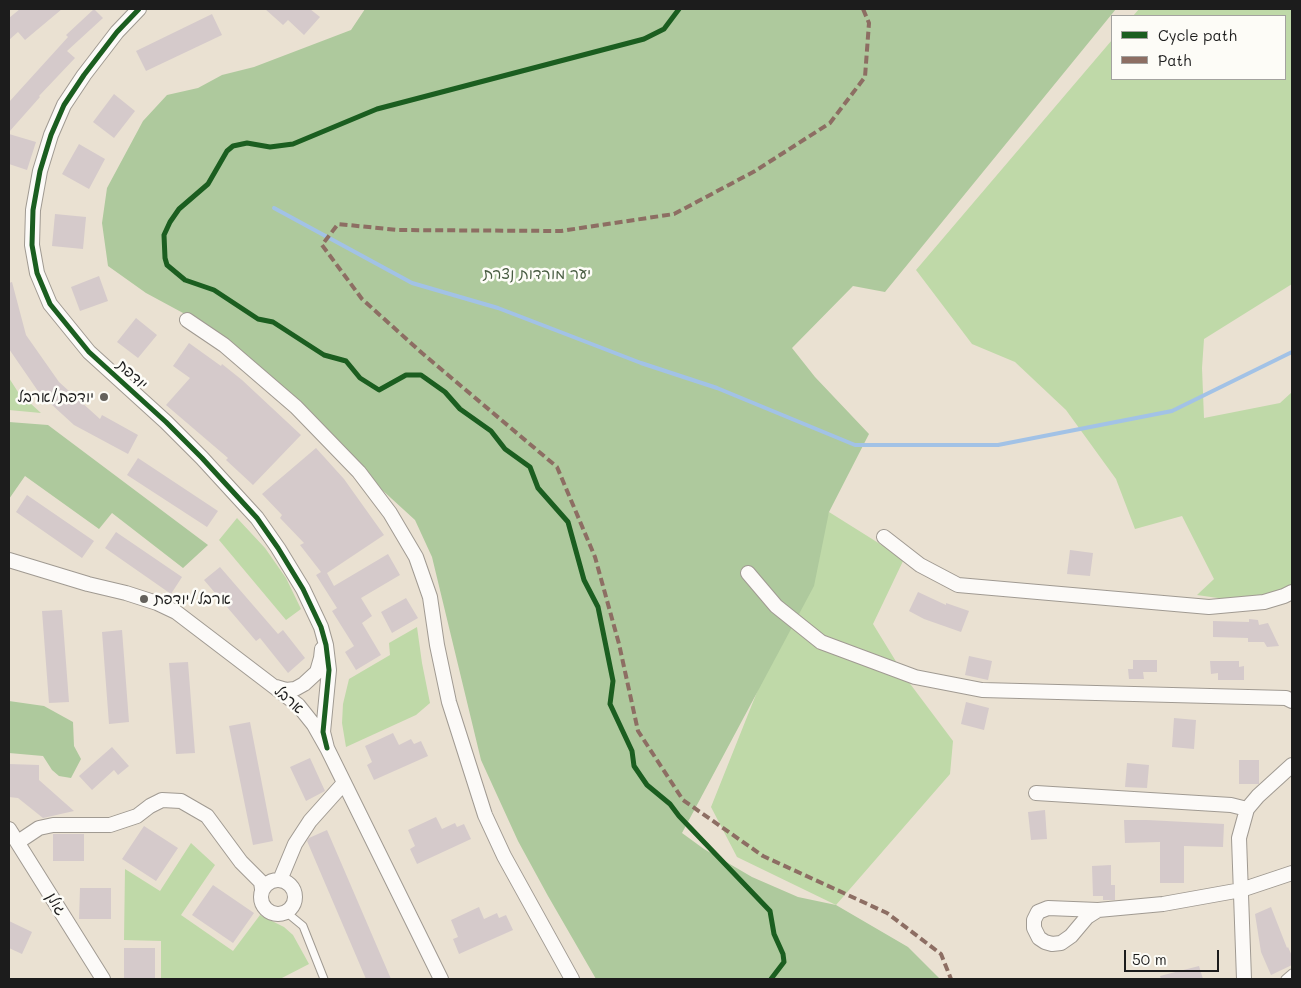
<!DOCTYPE html>
<html>
<head>
<meta charset="utf-8">
<style>
	body { margin:0 }
	#map { position:relative; width:1301px; height:988px; overflow:hidden; background:#eae1d2; font-family:Mali,sans-serif }
	canvas { display:block }
	.frame { position:absolute; inset:0; border:10px solid #1c1c1c; pointer-events:none }
	.legend { position:absolute; left:1111px; top:15px; width:175px; height:65px; box-sizing:border-box; background:#fdfcf7; border:1px solid #a3a29f; margin:0; padding:6px 9px; list-style:none; font-size:15px; color:#1c1c1c }
	.legend li { display:flex; align-items:center; gap:10px; height:25px }
	.legend b { width:25px; border:1px solid #a3a29f }
	.scale { position:absolute; left:1124px; top:950px; width:95px; height:22px; box-sizing:border-box; border:2px solid #1c1c1c; border-top:0; padding-left:6px; font-size:15px; line-height:18px; white-space:nowrap; color:#1c1c1c; -webkit-text-stroke:4px #fdfcf7; paint-order:stroke }
</style>
</head>
<body>
<div id="map">
<canvas width="1301" height="988"></canvas>
<div class="frame"></div>
<ul class="legend">
<li><b style="height:6px;background:#1b5e20"></b>Cycle path</li>
<li><b style="height:6px;background:#8d6e63"></b>Path</li>
</ul>
<div class="scale">50 m</div>
</div>
<script>
const ctx = document.querySelector('canvas').getContext('2d');
ctx.lineJoin = 'round';
function paint(path, color) { ctx.fillStyle = color; ctx.fill(path, 'evenodd'); }
const poly = rows => new Path2D(rows.map(r => 'M' + r).join(''));
function strokePath(path, color, width, dash) { ctx.strokeStyle = color; ctx.lineWidth = width; ctx.lineCap = dash ? 'butt' : 'round'; ctx.setLineDash(dash || []); ctx.stroke(path); }
function write(font, color, halo, rows, align = 'center') {
  ctx.font = font + ' Mali,"Playpen Sans Hebrew",sans-serif'; ctx.lineWidth = 5; ctx.setLineDash([]); ctx.textBaseline = 'middle'; ctx.strokeStyle = halo; ctx.fillStyle = color; for (const [text, x, y, turn = 0] of rows) {
    ctx.save(); ctx.translate(x, y); ctx.rotate((+turn || 0) * Math.PI / 180); ctx.textAlign = isNaN(turn) ? turn : align; if (halo) ctx.strokeText(text, 0, 0); ctx.fillText(text, 0, 0); ctx.restore();
  }
}
const green = poly([
	[1139,9,1292,9,1292,284,1204,339,1202,368,1204,418,1280,403,1292,392,1292,593,1274,606,1197,595,1214,579,1182,516,1135,529,1116,479,1066,410,1015,362,972,344,916,270,1112,40,1112,79,1285,79,1285,16,1133,16],
	[9,378,18,392,41,413,9,410],
	[829,512,904,559,873,624,908,681,953,741,950,774,836,905,737,857,711,807],
	[237,518,265,548,286,578,301,609,286,620,219,540],
	[417,627,422,663,430,703,416,715,346,747,342,723,343,704,349,679,390,655,389,643],
	[191,843,215,865,181,915,233,951,260,915,284,927,293,935,309,964,280,979,161,979,161,941,124,940,125,869,160,891]
]);
const forest = poly([
	[365,9,1116,9,885,292,853,286,792,348,815,377,869,434,829,512,814,586,682,833,704,849,752,877,798,897,836,905,908,947,940,979,596,979,548,896,518,841,481,760,432,557,415,520,196,320,146,293,108,266,102,223,107,188,143,121,167,95,198,88,222,75,254,67,351,30],
	[9,422,48,425,208,545,183,568,112,513,99,529,25,476,9,499],
	[9,701,44,706,73,722,74,746,81,759,71,778,59,776,52,770,43,756,9,753]
]);
const stream = poly([
	[274,208,412,283,498,308,641,363,717,388,855,445,998,445,1172,411,1292,352]
]);
const building = poly([
	[20,9,62,9,25,40,18,32,9,40,9,18],
	[94,9,103,18,67,51,75,58,39,96,40,97,9,132,9,102,68,37,66,35],
	[265,9,310,9,320,17,304,35,288,20,283,25],
	[212,14,222,35,146,71,136,51],
	[114,94,135,111,114,138,93,122],
	[9,134,36,142,27,170,9,164],
	[79,144,105,159,89,189,62,174],
	[55,214,86,217,83,249,52,246],
	[99,276,108,301,80,311,71,287],
	[12,282,26,335,59,382,100,419,102,415,138,435,128,454,74,425,40,394,9,349,9,283],
	[136,318,157,335,138,358,117,342],
	[189,343,221,366,222,364,242,380,301,435,253,485,226,460,228,458,166,405,190,378,173,366],
	[316,448,344,479,384,535,327,573,334,586,388,554,400,575,361,598,372,616,362,623,381,655,356,670,345,652,354,646,332,611,337,608,316,575,321,572,300,545,304,543,280,518,282,515,262,494],
	[138,458,218,511,207,527,127,475],
	[27,495,94,541,82,558,16,512],
	[116,532,182,577,171,594,105,548],
	[1070,550,1093,553,1090,576,1067,574],
	[220,567,278,634,283,630,305,658,288,673,260,638,256,641,204,580],
	[918,592,946,605,946,603,969,611,961,632,924,619,909,611],
	[406,598,418,618,392,633,381,612],
	[62,610,69,702,49,703,42,611],
	[1249,619,1258,620,1259,625,1268,623,1279,646,1267,647,1264,642,1248,642,1248,638,1213,637,1213,621,1249,622],
	[122,630,129,722,109,724,102,632],
	[969,656,992,661,988,680,965,675],
	[1133,660,1157,660,1157,672,1143,672,1144,679,1129,679,1128,669,1133,669],
	[1210,661,1239,661,1239,667,1244,666,1244,680,1218,680,1218,673,1211,674],
	[188,662,195,753,176,754,169,663],
	[966,702,989,708,984,730,961,724],
	[1174,718,1196,720,1194,749,1172,747],
	[250,722,273,841,253,845,229,726],
	[393,733,399,745,411,739,414,744,421,741,428,756,374,780,367,765,372,762,365,746],
	[112,747,129,766,118,775,114,770,92,790,79,776],
	[310,758,325,791,306,801,290,767],
	[1239,760,1259,760,1259,784,1239,784],
	[1127,763,1149,765,1147,788,1125,787],
	[9,764,39,765,39,780,74,811,43,818,18,798,9,797],
	[1045,810,1047,839,1031,840,1028,812],
	[436,817,442,829,455,823,457,827,464,824,471,839,417,864,410,849,415,846,408,830],
	[1124,820,1147,820,1224,824,1223,847,1184,846,1184,883,1160,883,1160,842,1125,843],
	[144,826,178,848,156,881,122,859],
	[327,830,391,979,366,979,307,841,309,838],
	[53,834,84,834,84,861,53,861],
	[1111,865,1111,885,1115,885,1115,900,1103,900,1103,896,1093,896,1092,866],
	[213,885,254,913,233,943,192,915],
	[80,888,111,888,111,919,79,919],
	[479,907,484,919,497,913,499,918,506,915,513,930,459,954,453,939,458,937,451,920],
	[1271,907,1287,948,1288,947,1292,956,1292,965,1271,975,1261,952,1255,914],
	[9,921,32,932,22,954,9,948],
	[124,948,155,948,155,978,124,978],
	[1199,966,1203,979,1161,979,1160,976]
]);
const lane = poly([
	[286,912,303,926,324,979],
	[1285,979,1292,973]
]);
const street = poly([
	[139,9,117,32,84,75,64,105,51,135,40,171,33,210,32,245,37,273,50,304,89,352,166,422,202,458,257,518,278,548,303,589,321,627,326,645,329,670,323,732,327,748],
	[187,320,224,345,296,407,359,472,390,513,416,557,430,597,437,645,449,702,485,815,504,856,572,979],
	[884,537,920,565,958,585,1209,607,1264,602,1284,596,1292,592],
	[9,560,88,584,126,593,157,603,176,612,298,705,314,725,327,748,441,979],
	[748,573,776,606,821,642,915,677,982,690,1286,698,1292,701],
	[276,687,286,690,295,689,304,684,317,672,321,658,322,649],
	[1036,793,1231,805,1247,809],
	[9,829,103,979],
	[18,842,39,828,53,825,110,825,137,816,150,806,162,800,181,801,207,816,241,862,261,882,262,889],
	[280,880,295,844,310,821,344,783],
	'261 897a17 17 0 1 1 34 0a17 17 0 1 1-34 0Z',
	[1098,910,1087,917,1071,936,1061,943,1052,944,1045,942,1039,938,1034,928,1034,920,1038,912,1048,908,1098,910,1163,904,1241,890,1292,873],
	[1244,979,1239,838,1247,809,1258,796,1292,765]
]);
const quiet = poly([
	[863,9,869,23,865,77,830,123,755,171,674,214,561,231,398,230,338,224,322,245,362,299,422,353,557,467,595,557,619,644,638,731,683,800,763,856,887,913,941,954,951,979]
]);
const cycleway = poly([
	[139,9,117,32,84,75,64,105,51,135,40,171,33,210,32,245,37,273,50,304,89,352,166,422,202,458,257,518,278,548,303,589,321,627,326,645,329,670,323,732,327,748],
	[679,9,664,29,644,39,377,109,293,144,270,147,247,143,233,146,227,151,208,184,179,209,170,222,164,235,165,258,167,265,185,280,214,290,258,319,273,322,324,355,346,361,360,378,379,390,406,375,421,375,445,392,460,409,491,431,505,449,530,467,538,488,568,522,584,580,598,607,613,681,610,704,632,751,634,766,647,785,670,804,679,816,770,911,774,934,783,954,784,962,771,979]
]);
const markers = [
	[104,397,5,"#64615c"],
	[144,599,5,"#64615c"]
];
const parkNames = [
	["יער מורדות נצרת",537,274]
];
const streetNames = [
	["יודפת",132,375,43],
	["ארבל",289,700,42],
	["גולן",56,904,59]
];
const poiNames = [
	["יודפת/ארבל",94,397],
	["ארבל/יודפת",154,599,"left"]
];
paint(green, '#bfd9a8');
paint(forest, '#aec99d');
strokePath(stream, '#a2c2e6', 4);
paint(building, '#d5cacb');
strokePath(lane, '#a09a92', 9);
strokePath(street, '#a09a92', 16);
strokePath(lane, '#fcfaf8', 7);
strokePath(street, '#fcfaf8', 14);
strokePath(quiet, '#8d6e63', 4, [8, 4]);
strokePath(cycleway, '#1b5e20', 5);
for (const [x, y, r, color] of markers) { const dot = new Path2D(); dot.arc(x, y, r, 0, 2 * Math.PI); ctx.fillStyle = color; ctx.fill(dot); strokePath(dot, '#fdfcf7', 2); }
write('15px', '#485c41', '#fdfcf7', parkNames);
write('15px', '#1c1c1c', '#fdfcf7', streetNames);
write('15px', '#1c1c1c', '#fdfcf7', poiNames, 'right');
</script>
</body>
</html>
